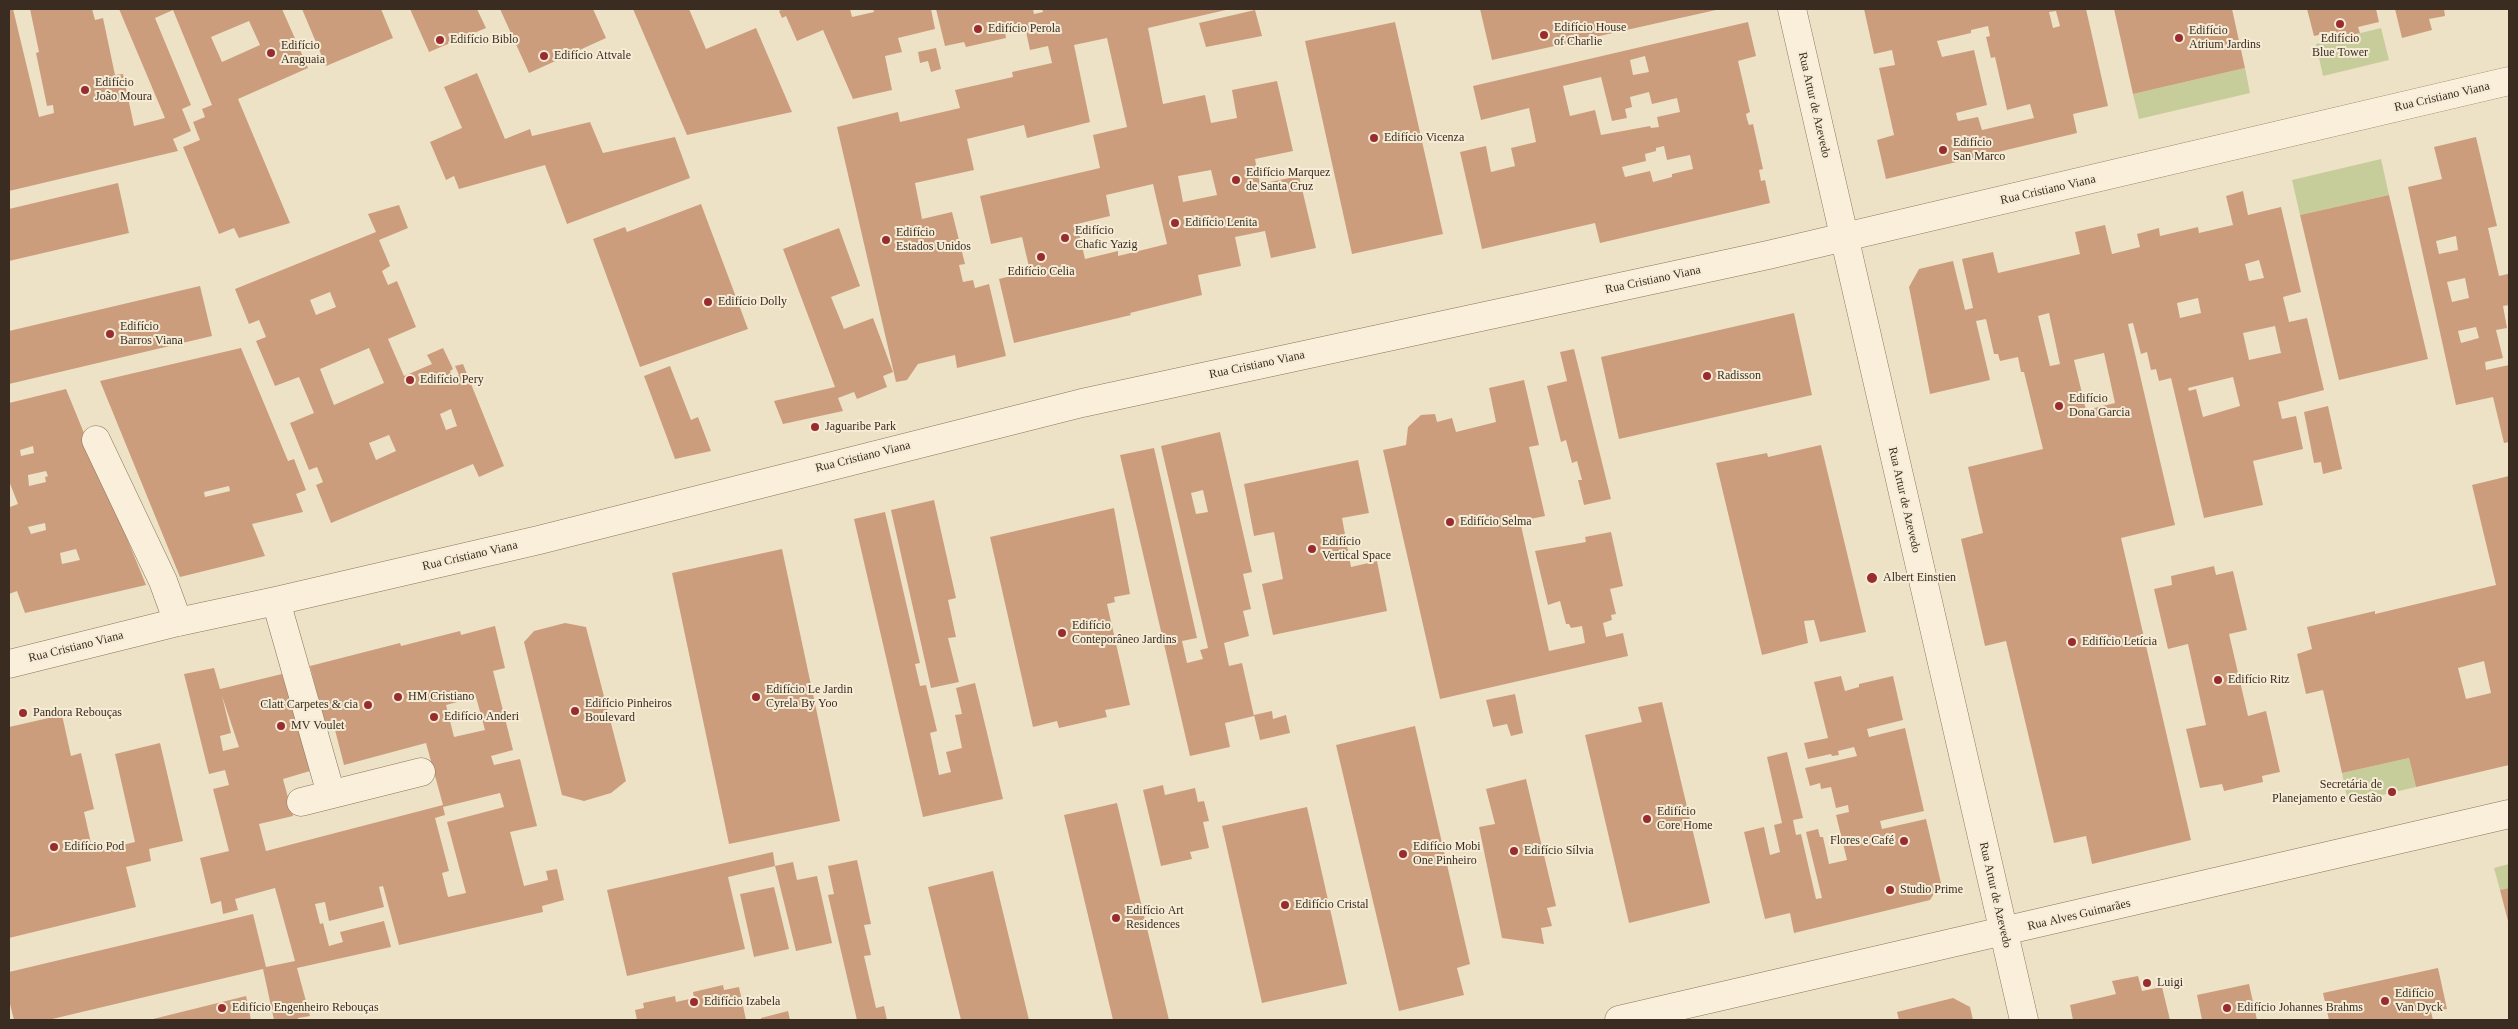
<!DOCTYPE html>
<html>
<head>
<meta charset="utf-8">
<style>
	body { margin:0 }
	#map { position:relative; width:2518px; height:1029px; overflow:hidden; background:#eee2c6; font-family:Georgia,serif }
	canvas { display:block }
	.frame { position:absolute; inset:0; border:10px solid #3a2c20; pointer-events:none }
</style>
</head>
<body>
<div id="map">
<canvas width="2518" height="1029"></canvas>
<div class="frame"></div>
</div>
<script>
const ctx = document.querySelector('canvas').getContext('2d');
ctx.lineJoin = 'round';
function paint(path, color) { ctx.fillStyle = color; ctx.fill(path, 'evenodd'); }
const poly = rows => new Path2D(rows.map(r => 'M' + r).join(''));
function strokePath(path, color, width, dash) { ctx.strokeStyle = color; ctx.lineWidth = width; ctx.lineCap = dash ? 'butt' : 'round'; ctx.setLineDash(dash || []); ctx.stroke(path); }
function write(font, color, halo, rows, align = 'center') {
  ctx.font = font + ' Georgia,serif'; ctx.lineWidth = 4; ctx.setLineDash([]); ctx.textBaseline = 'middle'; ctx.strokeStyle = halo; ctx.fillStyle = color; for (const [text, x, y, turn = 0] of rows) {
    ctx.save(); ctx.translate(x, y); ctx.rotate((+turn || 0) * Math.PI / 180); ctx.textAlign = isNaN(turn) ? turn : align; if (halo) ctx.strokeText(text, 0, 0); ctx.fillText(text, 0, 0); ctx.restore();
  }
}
const green = poly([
	[2381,28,2389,60,2323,76,2316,44],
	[2245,68,2250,93,2139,119,2133,94],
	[2381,159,2389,195,2300,215,2292,180],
	[2409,758,2416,787,2348,803,2342,773],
	[2509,864,2509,888,2500,890,2494,868]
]);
const building = poly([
	[9,9,13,9,39,117,54,113,53,105,47,106,36,53,39,52,30,9,92,9,95,20,103,18,115,75,123,74,134,126,165,118,119,9,282,9,308,68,238,99,290,223,239,238,234,228,219,234,183,147,200,140,193,122,205,117,202,109,212,105,173,10,155,18,191,105,182,109,191,131,173,139,178,151,9,191],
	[249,21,260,45,222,62,211,37],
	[302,9,381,9,393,38,326,66],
	[410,9,477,9,486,28,429,52],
	[500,9,593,9,606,38,529,73],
	[633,9,689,9,706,49,756,28,792,112,687,135],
	[783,9,850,9,852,17,874,12,873,9,931,9,935,29,898,38,902,52,885,56,892,90,853,99,823,30,797,41,786,16,782,18,779,11],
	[936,9,1033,9,1034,14,1043,12,1042,9,1230,9,1148,28,1163,104,1205,95,1211,123,1237,118,1232,90,1277,81,1293,151,1255,159,1260,184,1299,176,1316,248,1271,258,1265,231,1235,237,1241,266,1198,275,1202,295,1130,313,1131,315,1014,343,999,279,1030,271,1022,237,991,244,980,196,1100,168,1093,135,1127,127,1107,38,1074,45,1090,122,1027,138,1024,125,967,139,974,170,915,183,922,219,952,212,965,264,959,265,963,282,973,280,975,288,989,284,1006,356,957,368,955,355,918,364,907,380,896,382,837,127,898,112,900,122,960,108,955,90,1013,77,1012,72,1052,63,1048,46,1030,50,1025,27,1005,32,1006,38,966,47,964,42,945,46],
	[1211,170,1217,195,1183,202,1178,176],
	[1153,184,1167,244,1118,256,1118,251,1085,259,1077,224,1110,216,1106,195],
	[1480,9,1715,9,1716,10,1492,60],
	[1864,9,2086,9,2108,106,2073,114,2077,133,1886,179,1877,140,1894,135,1879,68,1895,65,1892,50,1874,54],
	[2056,11,2060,26,2053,28,2049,12],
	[1988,26,1990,36,1986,37,1991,58,1995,57,2007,110,2030,104,2034,118,1982,130,1978,117,1958,121,1956,113,1987,105,1974,50,1942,57,1937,41,1971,33,1971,30],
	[2114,9,2232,9,2245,68,2133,94],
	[2307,9,2376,9,2379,22,2358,27,2360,33,2338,38,2336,31,2314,36],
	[2395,9,2444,9,2445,16,2429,19,2432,30,2402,38],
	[1255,10,1262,36,1206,47,1199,23],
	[1395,22,1443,234,1352,254,1305,41],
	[1748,22,1756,56,1738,61,1750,112,1746,114,1747,119,1749,125,1753,124,1763,169,1759,170,1761,181,1765,180,1770,203,1600,243,1595,223,1482,249,1460,152,1486,146,1491,172,1515,166,1511,148,1536,142,1529,108,1481,120,1473,86],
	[1645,56,1649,72,1633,75,1630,60],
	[1601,77,1612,121,1627,118,1625,109,1632,107,1630,97,1649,92,1652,104,1677,98,1680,112,1657,117,1659,127,1651,128,1650,126,1601,135,1595,110,1570,116,1563,86],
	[1664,146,1667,160,1690,155,1693,169,1672,174,1672,177,1653,182,1650,171,1625,177,1622,167,1646,161,1645,154,1656,151,1656,148],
	[936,48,941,69,931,72,928,61,920,63,918,52],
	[477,73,505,139,530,129,532,136,590,122,603,153,675,137,690,178,567,224,545,165,459,189,454,176,446,180,430,142,462,128,444,87],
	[2476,137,2497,226,2488,228,2499,276,2508,274,2509,278,2509,305,2503,306,2507,328,2496,330,2503,358,2485,362,2486,370,2509,365,2509,442,2504,443,2493,397,2456,405,2408,187,2442,179,2434,147],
	[2456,236,2458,250,2439,254,2436,241],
	[2465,278,2469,298,2452,302,2447,282],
	[2476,327,2479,338,2461,343,2458,331],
	[118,183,129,233,9,261,9,209],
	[2243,191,2248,215,2281,207,2301,292,2283,297,2289,322,2307,318,2324,390,2278,402,2282,419,2296,416,2303,449,2253,461,2263,505,2204,518,2171,378,2159,381,2156,369,2151,370,2147,352,2141,354,2133,323,2128,324,2175,525,2121,538,2191,840,2092,864,2086,836,2054,843,2006,641,1985,646,1961,539,1983,533,1968,467,2043,449,2024,372,2021,372,2018,357,2000,361,1998,354,1994,354,1986,319,1976,321,1990,380,1930,394,1909,287,1919,269,1953,261,1965,310,1973,308,1962,259,1993,252,1998,273,2080,254,2075,232,2105,225,2112,254,2140,247,2137,234,2159,228,2160,236,2198,227,2199,233,2233,225,2226,196],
	[2259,260,2264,278,2249,281,2245,264],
	[2198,298,2201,313,2180,318,2177,303],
	[2049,313,2060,364,2050,366,2038,316],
	[2275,326,2281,353,2249,360,2243,333],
	[2104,353,2115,403,2086,410,2074,360],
	[2233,377,2240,406,2203,417,2196,389,2189,391,2188,388],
	[2389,195,2428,359,2339,380,2300,215],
	[701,204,748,329,640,367,593,239,625,227,627,232],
	[399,205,408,228,379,240,390,266,382,271,388,285,397,281,416,327,388,339,404,376,432,364,427,355,443,348,453,369,450,371,453,378,459,375,455,366,463,364,504,466,479,477,473,464,331,523,316,485,323,482,317,467,309,470,290,423,314,413,299,377,275,386,256,341,266,337,259,320,249,324,235,289,376,232,368,214],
	[330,292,336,307,316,315,310,300],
	[369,348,384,383,334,405,320,369],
	[451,409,457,426,446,430,440,414],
	[389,435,396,451,376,460,369,443],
	[839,228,860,286,831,297,844,329,873,318,893,372,883,376,887,387,857,399,854,392,838,398,843,411,783,424,774,401,835,387,783,249],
	[200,286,212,336,9,384,9,331],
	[1794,313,1812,395,1619,439,1601,357],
	[241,348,288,461,294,459,306,490,296,494,303,512,252,524,265,556,180,577,100,381],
	[229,486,230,491,205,497,204,492],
	[1574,349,1611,499,1584,505,1578,480,1582,480,1577,461,1572,463,1566,440,1561,442,1547,386,1567,381,1560,352],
	[670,366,691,420,698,417,711,451,675,459,644,376],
	[1524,380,1539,445,1529,447,1545,516,1520,521,1549,651,1585,643,1582,626,1571,628,1569,624,1566,624,1560,601,1548,605,1535,551,1586,542,1585,537,1611,532,1623,586,1610,589,1616,614,1611,615,1612,620,1603,623,1606,637,1623,633,1628,656,1440,699,1383,450,1406,445,1408,427,1421,415,1435,414,1437,422,1452,418,1456,432,1496,422,1489,388],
	[66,389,146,585,25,613,17,591,9,594,9,503,10,507,18,504,9,481,9,403],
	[33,446,34,453,21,456,20,450],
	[46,471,48,476,45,477,46,482,29,486,28,475],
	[45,523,46,530,31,534,28,527],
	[76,549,80,560,62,564,60,553],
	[2328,406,2342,469,2323,474,2321,462,2314,463,2304,412],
	[1220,432,1252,572,1243,574,1251,609,1243,611,1249,636,1224,643,1229,666,1242,663,1254,716,1225,723,1230,747,1190,756,1120,455,1154,448,1197,638,1182,641,1187,663,1203,659,1200,650,1208,648,1161,446],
	[1203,490,1208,512,1196,514,1191,493],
	[1821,445,1866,632,1820,642,1814,620,1804,621,1808,643,1762,655,1716,463,1767,453,1768,457],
	[1358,460,1369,513,1342,518,1351,567,1377,561,1387,611,1273,635,1262,584,1283,579,1274,532,1254,536,1244,484],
	[2509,476,2509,765,2416,787,2409,758,2342,773,2323,690,2306,694,2297,654,2312,649,2307,627,2375,611,2375,614,2496,585,2472,485],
	[2484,661,2491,693,2466,699,2458,668],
	[934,500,956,598,948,600,956,637,948,638,959,682,931,688,891,510],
	[1114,508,1130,594,1114,597,1115,602,1107,604,1130,705,1105,710,1107,717,1059,728,1057,721,1033,727,990,537],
	[885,512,920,663,915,664,920,686,926,685,937,731,930,733,939,775,951,772,946,752,962,748,955,715,962,714,956,688,975,683,1003,799,923,817,854,519],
	[782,549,840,821,729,844,672,573],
	[2214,566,2216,575,2233,571,2247,630,2229,634,2248,716,2266,711,2280,772,2262,776,2263,782,2224,791,2222,784,2200,788,2186,729,2206,725,2188,644,2168,649,2154,589,2172,585,2171,576],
	[565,623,586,627,626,781,611,793,584,801,562,795,524,642,534,631],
	[495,626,505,668,493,671,513,750,491,756,494,765,520,759,537,826,510,832,524,886,548,880,546,871,557,869,564,900,542,906,543,912,399,945,383,886,379,887,384,907,329,921,325,902,315,904,320,924,323,923,329,946,343,942,340,932,384,921,391,947,297,968,310,1016,298,1018,298,1020,274,1020,263,969,48,1020,14,1020,9,1000,9,972,253,914,266,967,295,961,275,888,235,899,238,910,223,914,221,901,211,904,200,858,229,851,213,789,229,785,225,770,209,774,184,674,214,668,220,689,282,674,310,771,283,779,293,816,259,824,266,851,443,805,426,743,344,765,334,726,326,728,310,666,400,643,401,646,460,631,461,635],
	[222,696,239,747,223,751,220,736,231,733],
	[476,697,485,730,454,737,446,705],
	[500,793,504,807,447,822,466,893,448,897,442,873,449,871,435,818,445,815,443,807],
	[1841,676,1845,691,1859,687,1859,684,1893,676,1903,720,1867,729,1869,737,1905,728,1924,811,1880,821,1882,829,1926,819,1941,883,1930,900,1794,933,1790,913,1765,919,1744,832,1764,827,1770,855,1780,852,1774,825,1782,823,1767,757,1787,752,1803,818,1793,820,1796,835,1801,834,1816,899,1822,898,1806,832,1818,829,1820,837,1823,837,1829,864,1847,860,1836,815,1849,812,1848,805,1836,808,1831,787,1821,789,1820,783,1810,786,1805,768,1857,756,1854,747,1838,751,1839,755,1832,756,1831,754,1808,759,1804,743,1828,738,1814,682],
	[1515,694,1523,733,1511,736,1507,724,1493,727,1486,700],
	[1662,702,1710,903,1629,923,1585,735,1642,722,1638,707],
	[1272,711,1273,719,1286,715,1290,733,1260,740,1254,715],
	[62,715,71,756,81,753,94,809,84,812,93,852,135,842,115,754,160,743,183,841,149,849,151,861,126,867,136,907,9,938,9,727],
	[1415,726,1470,964,1457,968,1464,995,1399,1011,1336,745],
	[1526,779,1556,906,1547,908,1552,926,1541,928,1544,944,1502,938,1479,827,1495,824,1486,789],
	[1163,785,1165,795,1195,788,1198,802,1204,801,1209,821,1203,822,1209,848,1190,852,1192,859,1161,866,1143,790],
	[1117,803,1169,1020,1113,1020,1064,815],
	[1307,807,1347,984,1262,1003,1222,826],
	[773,852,775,866,728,877,745,949,627,976,607,890],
	[857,860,871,924,864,925,871,955,864,956,876,1008,884,1006,887,1020,857,1020,828,895,834,894,828,866],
	[793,862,797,880,817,876,832,943,796,951,775,866],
	[993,871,1029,1020,961,1020,928,887],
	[774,887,789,949,754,957,740,894],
	[2509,888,2509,925,2500,890],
	[2438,968,2447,1009,2431,1012,2433,1020,2329,1020,2323,993],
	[2138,976,2142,991,2162,987,2170,1020,2073,1020,2070,1005,2116,994,2112,981],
	[2249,984,2257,1020,2202,1020,2197,995],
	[723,985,724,990,739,987,746,1020,637,1020,635,1010,644,1008,643,1003,675,996,676,1002,694,998,693,992],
	[246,996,251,1020,149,1020],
	[1953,998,1970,1007,1973,1020,1899,1020,1897,1012],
	[788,1011,790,1020,761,1020,761,1018]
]);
const minor = poly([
	[96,440,163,581,178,622],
	[276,601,331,794],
	[9,664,178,622,276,601,539,540,1082,403,1768,255,2509,81],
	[301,802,421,772],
	[1619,1020,2509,814]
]);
const tertiary = poly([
	[1792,9,2024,1020]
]);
const markers = [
	[2340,24,5,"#982c2e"],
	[978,29,5,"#982c2e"],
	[1544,35,5,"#982c2e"],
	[2179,38,5,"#982c2e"],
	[440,40,5,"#982c2e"],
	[271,53,5,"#982c2e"],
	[544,56,5,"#982c2e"],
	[85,90,5,"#982c2e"],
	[1374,138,5,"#982c2e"],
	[1943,150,5,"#982c2e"],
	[1236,180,5,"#982c2e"],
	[1175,223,5,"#982c2e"],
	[1065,238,5,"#982c2e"],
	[886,240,5,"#982c2e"],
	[1041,257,5,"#982c2e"],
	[708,302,5,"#982c2e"],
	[110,334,5,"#982c2e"],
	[1707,376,5,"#982c2e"],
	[410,380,5,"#982c2e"],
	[2059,406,5,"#982c2e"],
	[815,427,5,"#982c2e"],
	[1450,522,5,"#982c2e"],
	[1312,549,5,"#982c2e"],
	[1872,578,6,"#982c2e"],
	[1062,633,5,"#982c2e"],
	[2072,642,5,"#982c2e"],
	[2218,680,5,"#982c2e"],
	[398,697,5,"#982c2e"],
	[756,697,5,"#982c2e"],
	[368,705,5,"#982c2e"],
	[575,711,5,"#982c2e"],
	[23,713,5,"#982c2e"],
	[434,717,5,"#982c2e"],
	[281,726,5,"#982c2e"],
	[2392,792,5,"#982c2e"],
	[1647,819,5,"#982c2e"],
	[1904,841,5,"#982c2e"],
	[54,847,5,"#982c2e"],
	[1514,851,5,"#982c2e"],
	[1403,854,5,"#982c2e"],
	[1890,890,5,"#982c2e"],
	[1285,905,5,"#982c2e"],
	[1116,918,5,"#982c2e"],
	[2147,983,5,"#982c2e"],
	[2385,1001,5,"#982c2e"],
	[694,1002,5,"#982c2e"],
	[222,1008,5,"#982c2e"],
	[2227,1008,5,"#982c2e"]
];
const poiNames = [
	["Edifício House",1554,28],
	["of Charlie",1554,42],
	["Edifício Perola",988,29],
	["Edifício",2189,31],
	["Atrium Jardins",2189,45],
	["Edifício",2340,39,"center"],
	["Blue Tower",2340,53,"center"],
	["Edifício Biblo",450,40],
	["Edifício",281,46],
	["Araguaia",281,60],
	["Edifício Attvale",554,56],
	["Edifício",95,83],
	["João Moura",95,97],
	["Edifício Vicenza",1384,138],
	["Edifício",1953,143],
	["San Marco",1953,157],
	["Edifício Marquez",1246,173],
	["de Santa Cruz",1246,187],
	["Edifício Lenita",1185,223],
	["Edifício",1075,231],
	["Chafic Yazig",1075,245],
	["Edifício",896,233],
	["Estados Unidos",896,247],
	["Edifício Celia",1041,272,"center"],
	["Edifício Dolly",718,302],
	["Edifício",120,327],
	["Barros Viana",120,341],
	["Radisson",1717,376],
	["Edifício Pery",420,380],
	["Edifício",2069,399],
	["Dona Garcia",2069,413],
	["Jaguaribe Park",825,427],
	["Edifício Selma",1460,522],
	["Edifício",1322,542],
	["Vertical Space",1322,556],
	["Albert Einstien",1883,578],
	["Edifício",1072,626],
	["Conteporâneo Jardins",1072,640],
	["Edifício Letícia",2082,642],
	["Edifício Ritz",2228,680],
	["Edifício Le Jardin",766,690],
	["Cyrela By Yoo",766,704],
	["HM Cristiano",408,697],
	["Edifício Pinheiros",585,704],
	["Boulevard",585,718],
	["Clatt Carpetes & cia",358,705,"right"],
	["Pandora Rebouças",33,713],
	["Edifício Anderi",444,717],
	["MV Voulet",291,726],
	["Secretária de",2382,785,"right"],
	["Planejamento e Gestão",2382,799,"right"],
	["Edifício",1657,812],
	["Core Home",1657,826],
	["Flores e Café",1894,841,"right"],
	["Edifício Pod",64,847],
	["Edifício Mobi",1413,847],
	["One Pinheiro",1413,861],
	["Edifício Sílvia",1524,851],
	["Studio Prime",1900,890],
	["Edifício Cristal",1295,905],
	["Edifício Art",1126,911],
	["Residences",1126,925],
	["Luigi",2157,983],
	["Edifício",2395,994],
	["Van Dyck",2395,1008],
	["Edifício Izabela",704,1002],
	["Edifício Engenheiro Rebouças",232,1008],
	["Edifício Johannes Brahms",2237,1008]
];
const streetNames = [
	["Rua Cristiano Viana",2442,97,-13],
	["Rua Artur de Azevedo",1814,105,77],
	["Rua Cristiano Viana",2048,190,-13],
	["Rua Cristiano Viana",1653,280,-12],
	["Rua Cristiano Viana",1257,365,-12],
	["Rua Cristiano Viana",863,457,-14],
	["Rua Artur de Azevedo",1904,500,77],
	["Rua Cristiano Viana",470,556,-13],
	["Rua Cristiano Viana",76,647,-14],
	["Rua Artur de Azevedo",1995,895,77],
	["Rua Alves Guimarães",2079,915,-13]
];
paint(green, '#c7cd9a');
paint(building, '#cc9d7d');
strokePath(minor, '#8a745c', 29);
strokePath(tertiary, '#8a745c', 29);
strokePath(minor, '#f9efda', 28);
strokePath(tertiary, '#f9efda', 28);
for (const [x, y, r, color] of markers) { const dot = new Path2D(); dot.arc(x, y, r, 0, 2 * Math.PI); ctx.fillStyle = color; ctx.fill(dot); strokePath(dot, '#f6ecd6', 2); }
write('12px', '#3a2c20', '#f6ecd6', poiNames, 'left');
write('12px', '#3a2c20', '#f6ecd6', streetNames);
</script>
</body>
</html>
